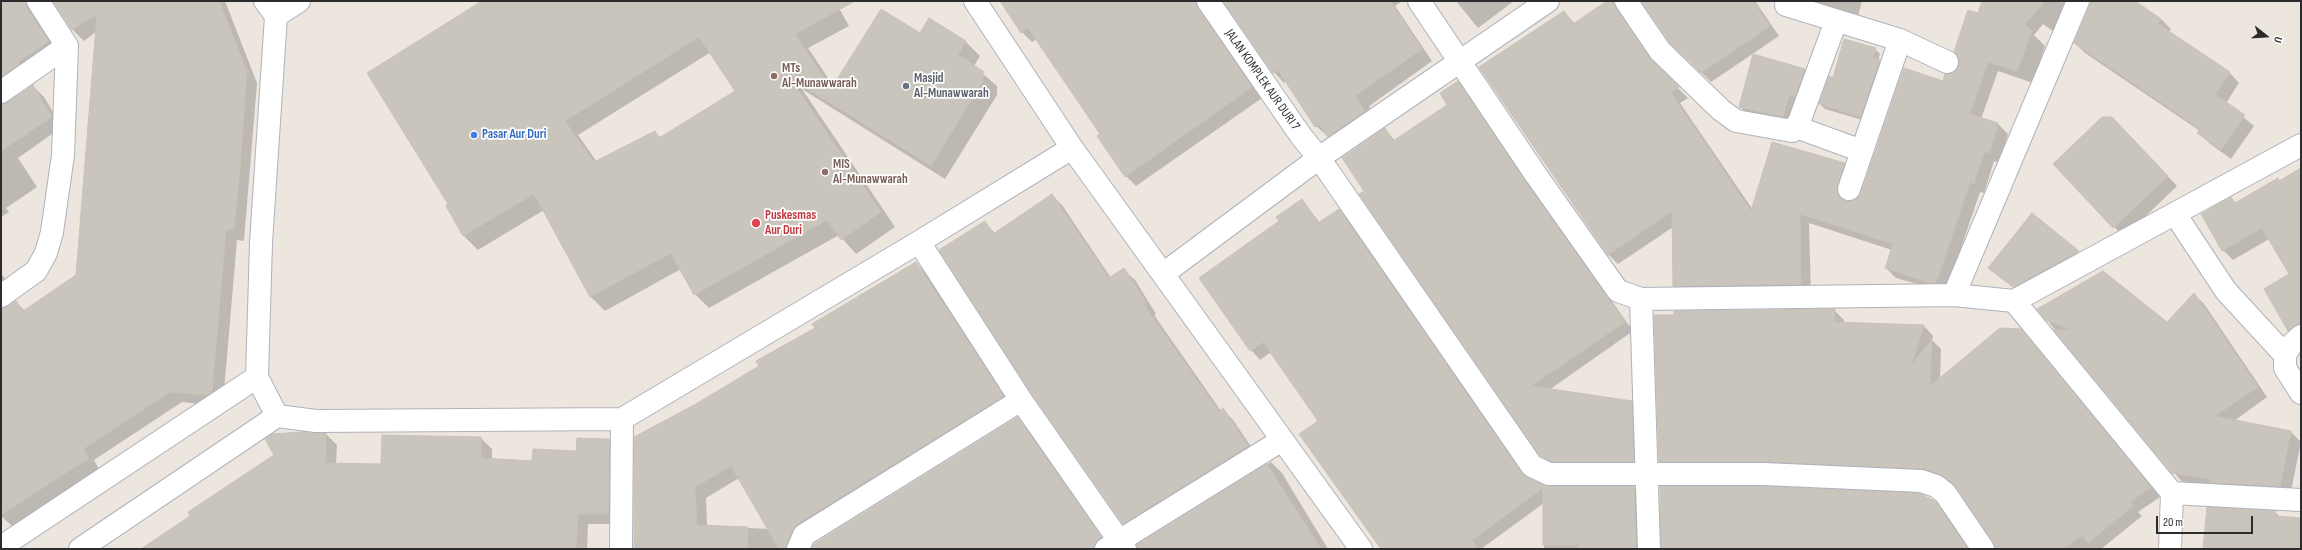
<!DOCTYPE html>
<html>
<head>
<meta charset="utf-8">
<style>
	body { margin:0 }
	#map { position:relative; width:2302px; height:550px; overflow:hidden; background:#ede6de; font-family:"Sofia Sans Condensed",sans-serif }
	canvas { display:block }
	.frame { position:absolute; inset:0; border:2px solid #2c2c2c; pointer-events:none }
	.north { position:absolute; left:2246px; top:16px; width:40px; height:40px; -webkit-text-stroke:3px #fff; paint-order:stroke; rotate:107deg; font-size:11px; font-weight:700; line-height:16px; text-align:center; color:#2c2c2c }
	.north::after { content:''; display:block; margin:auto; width:14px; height:18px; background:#2c2c2c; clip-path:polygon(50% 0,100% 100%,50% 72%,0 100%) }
	.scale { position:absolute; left:2156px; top:516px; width:97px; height:18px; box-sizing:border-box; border:2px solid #2c2c2c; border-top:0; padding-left:5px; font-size:12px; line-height:14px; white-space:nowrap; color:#2c2c2c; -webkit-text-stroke:3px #fff; paint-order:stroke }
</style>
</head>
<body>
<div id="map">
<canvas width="2302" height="550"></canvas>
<div class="frame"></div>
<div class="north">U</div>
<div class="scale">20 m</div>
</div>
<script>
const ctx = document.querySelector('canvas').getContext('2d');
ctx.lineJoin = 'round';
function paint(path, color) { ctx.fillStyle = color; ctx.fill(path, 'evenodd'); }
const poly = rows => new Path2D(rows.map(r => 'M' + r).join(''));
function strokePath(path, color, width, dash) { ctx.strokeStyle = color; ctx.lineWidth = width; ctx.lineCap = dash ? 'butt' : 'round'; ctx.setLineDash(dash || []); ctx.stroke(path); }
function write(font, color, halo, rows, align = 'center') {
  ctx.font = font + ' "Sofia Sans Condensed",sans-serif'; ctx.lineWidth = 3.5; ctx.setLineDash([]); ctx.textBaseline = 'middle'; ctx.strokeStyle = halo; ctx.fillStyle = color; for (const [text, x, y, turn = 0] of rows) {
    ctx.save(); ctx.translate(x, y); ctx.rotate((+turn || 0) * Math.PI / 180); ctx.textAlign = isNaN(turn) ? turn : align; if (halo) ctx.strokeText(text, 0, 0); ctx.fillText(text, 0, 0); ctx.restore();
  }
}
const shadow = poly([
	[1,1,43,1,59,52,1,98],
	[54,1,225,1,257,83,244,241,237,240,223,403,219,406,182,402,94,460,99,469,12,526,1,516,1,309,16,302,25,311,77,276,96,32,84,41,73,30],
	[484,1,835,1,849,26,808,48,834,87,920,34,929,19,966,42,980,56,974,66,997,86,997,95,945,179,802,89,895,227,856,254,839,235,709,308,695,294,681,269,605,311,591,297,544,210,478,250,464,236,447,206,450,205],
	[711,52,736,91,661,138,655,133,597,162,578,135],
	[1001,1,1211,1,1262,98,1136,186,1126,176,1101,135,1037,39,1032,42,1022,32],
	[1224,1,1402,1,1395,6,1432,61,1372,104,1369,107,1377,120,1339,146,1316,126,1286,81,1284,83,1274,72],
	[1456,1,1514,1,1478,28],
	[1611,1,1616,1,1625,19,1659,69,1688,98,1680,103,1753,210,1844,164,1854,174,1846,202,1852,202,1862,194,1944,82,1959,68,1983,1,2083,1,2063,38,2043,24,2034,35,2045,46,2033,83,1998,71,1981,119,1998,124,2008,134,1999,163,1994,161,1984,193,1980,192,1946,292,1896,278,1886,268,1892,250,1809,223,1811,294,1684,296,1674,286,1673,227,1618,264,1608,254,1564,12,1575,24],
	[1642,1,1755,1,1779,36,1711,82,1670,42],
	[1814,1,1862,1,1857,20,1821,9],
	[2091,1,2133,1,2161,19,2171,29,2169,32,2230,73,2239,83,2226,103,2254,126,2231,159,2209,143,2199,133,2200,131,2085,53,2075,43],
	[1875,49,1880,54,1878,61,1884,66,1866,121,1825,109,1820,104],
	[1804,70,1812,78,1791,124,1748,115,1740,107],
	[1458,82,1467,92,1535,193,1633,331,1549,390,1631,402,1641,411,1643,471,1551,465,1541,455,1366,191,1385,129,1395,141,1449,105],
	[33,86,44,97,62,127,18,158,37,187,6,208,9,212,1,217,1,105],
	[2122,128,2177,186,2124,237,2054,164],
	[2301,169,2301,338,2299,340,2289,330,2290,274,2269,239,2233,260,2223,250,2231,198,2236,203,2278,179,2280,182],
	[1052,195,1062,205,1111,278,1124,270,1135,280,1156,314,1154,315,1221,411,1223,409,1233,420,1258,457,1134,534,1124,523,985,223,995,233],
	[1302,200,1320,223,1339,210,1348,219,1530,480,1549,488,1634,488,1644,497,1645,549,1544,549,1544,503,1481,549,1382,549,1319,421,1271,352,1260,360,1251,350,1201,278,1280,222],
	[2032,214,2086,260,2022,295,1990,268],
	[918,265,929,276,1014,407,804,541,793,531,786,518,785,549,635,549,697,405],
	[739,478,769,529,707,526,706,498],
	[1,273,13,291,1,302],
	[2194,294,2204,304,2267,397,2234,421,2291,432,2301,442,2290,496,2183,483,2047,320,2167,324],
	[1834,310,1844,320,1844,323,1924,326,1933,336,1932,340,1941,349,1940,379,2020,330,2160,497,2138,512,2142,516,2101,549,1996,549,1994,542,1959,489,1935,478,1669,471,1660,461],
	[1017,418,1028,429,1110,549,812,549],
	[326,434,337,445,336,464,382,465,383,436,481,438,492,449,492,459,533,462,577,452,609,440,620,450,619,524,588,524,587,549,143,549],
	[1271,462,1282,473,1328,549,1137,549,1137,545],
	[1935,502,1945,512,1971,549,1662,549],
	[2275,512,2280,517,2301,519,2301,549,2204,549]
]);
const building = poly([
	[1,1,26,1,27,8,49,41,18,62,19,64,1,77,1,1],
	[53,1,219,1,247,71,240,169,234,230,226,230,212,392,207,395,170,392,83,449,89,458,1,515,1,308,16,301,23,311,76,275,97,14,72,30,53,1],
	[482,1,855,1,795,34,831,89,881,9,920,33,929,18,966,41,958,55,983,71,983,81,931,166,790,78,881,212,841,240,827,220,694,295,671,253,590,297,534,194,463,236,446,206,448,204,367,73,482,1],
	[699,37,735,91,659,138,655,131,594,162,565,121,699,37],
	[1000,1,1196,1,1198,8,1252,87,1125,177,1097,136,1100,134,1028,28,1021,33,1000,1],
	[1223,1,1390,1,1422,49,1355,96,1365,111,1328,137,1319,124,1315,127,1278,70,1273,73,1223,1],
	[1607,1,1614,1,1616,8,1650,58,1679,87,1671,93,1751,211,1772,142,1845,163,1837,192,1845,201,1851,201,1857,199,1861,193,1904,68,1943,81,1945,74,1954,72,1958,67,1959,61,1954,52,1968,10,1978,13,1982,1,2045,1,2025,24,2032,31,2017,71,1988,62,1970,114,1998,123,1997,129,1989,153,1984,152,1974,184,1970,182,1936,283,1930,283,1885,268,1893,244,1800,214,1801,284,1673,286,1672,211,1608,255,1479,67,1564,11,1573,24,1607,1],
	[1641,1,1753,1,1770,26,1701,73,1670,43,1641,1],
	[2092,1,2135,1,2161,19,2158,24,2230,72,2215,94,2245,115,2221,150,2197,133,2200,129,2074,43,2092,1],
	[1844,39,1876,48,1873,58,1880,60,1861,117,1819,104,1829,76,1833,78,1844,39],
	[1753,54,1805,69,1795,96,1789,95,1783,117,1739,107,1753,54],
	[1458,81,1526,182,1625,322,1531,386,1632,401,1634,462,1552,462,1540,456,1359,194,1364,191,1342,158,1385,128,1393,141,1447,105,1440,93,1458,81],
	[33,85,52,117,1,151,1,104,8,102,33,85],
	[2102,117,2112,117,2168,176,2113,228,2053,164,2102,117],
	[2301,168,2301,324,2288,331,2264,289,2289,274,2262,228,2222,251,2201,214,2231,197,2235,203,2278,178,2279,181,2301,168],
	[1052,194,1109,278,1124,268,1147,303,1144,305,1219,411,1223,408,1248,446,1123,524,1031,393,939,250,985,221,993,234,1052,194],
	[1302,199,1318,223,1339,209,1522,473,1549,486,1634,486,1636,549,1578,549,1578,545,1543,545,1543,488,1472,540,1478,549,1381,549,1299,434,1318,421,1263,342,1250,351,1199,278,1279,221,1276,217,1302,199],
	[2032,213,2079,251,2013,287,1988,268,2032,213],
	[916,262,1004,396,797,524,793,530,786,549,779,549,731,466,695,487,697,525,748,527,747,549,634,549,634,437,696,404,759,366,756,361,815,328,812,324,916,262],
	[2103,271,2167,322,2194,293,2258,387,2215,416,2291,431,2280,486,2210,483,2210,479,2172,473,2054,330,2074,330,2047,321,2037,309,2103,271],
	[1835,309,1834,322,1924,325,1911,366,1932,339,1930,386,2000,328,2021,329,2151,487,2130,502,2133,506,2088,543,2082,535,2062,549,1995,549,1993,542,1955,486,1943,476,1925,469,1765,462,1659,462,1654,315,1674,315,1674,311,1835,309],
	[1018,417,1101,537,1095,543,1094,549,812,549,814,544,1018,417],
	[303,432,326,433,326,463,381,464,382,435,481,437,481,458,532,461,533,449,576,451,577,438,609,439,609,514,578,514,576,549,141,549,190,516,188,512,274,455,265,439,272,434,303,432],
	[1267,464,1321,549,1137,549,1136,545,1267,464],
	[1660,486,1764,486,1919,493,1936,502,1968,549,1661,549,1660,486],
	[2207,507,2275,511,2275,516,2301,518,2301,549,2203,549,2207,507]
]);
const minor = poly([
	[975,1,1072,148,1361,549],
	[1208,1,1301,136,1319,158,1548,1],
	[1419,1,1536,175,1618,291,1641,299,1954,295,2014,301,2172,493,2170,549],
	[1626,1,1660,51,1721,110,1736,121,1792,131,1799,122,1836,21],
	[1786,5,1900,40,1947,62],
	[276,16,261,243,257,377,277,416,316,421,622,419,919,242,1072,148],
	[1,92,67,46,38,1],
	[1796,127,1862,151],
	[1849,189,1900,40],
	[2175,214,2226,291,2285,355],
	[919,242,1021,400,1125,549],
	[1163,274,1319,158,1532,466,1549,474,1764,474,1921,481,1936,486,1945,493,1983,549],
	[1954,295,2078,1],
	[1,296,36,271,46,253,52,232,63,155,67,46],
	[1641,299,1649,549],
	[2014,301,2301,145],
	[2301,336,2291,345,2285,355,2285,368,2301,393],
	[2172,493,2301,500],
	[1,547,257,377],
	[80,549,277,416],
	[621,549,622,419],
	[798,549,804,535,1021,400],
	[1106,549,1282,440]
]);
const tertiary = poly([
	[265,1,276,16,299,1]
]);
const markers = [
	[774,76,4,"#8d6e63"],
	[906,86,4,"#6b7280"],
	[474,135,4,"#3f7fe0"],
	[825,172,4,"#8d6e63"],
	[756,223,5,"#e0444e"]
];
const educationNames = [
	["MTs",782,69],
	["Al-Munawwarah",782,84],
	["MIS",833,165],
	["Al-Munawwarah",833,180]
];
const worshipNames = [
	["Masjid",914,79],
	["Al-Munawwarah",914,94]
];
const streetNames = [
	["JALAN KOMPLEK AUR DURI 7",1262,80,55]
];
const shopNames = [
	["Pasar Aur Duri",482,135]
];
const healthNames = [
	["Puskesmas",765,216],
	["Aur Duri",765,231]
];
paint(shadow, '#0003');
paint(building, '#c9c4bc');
strokePath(building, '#c9c1b8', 1);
strokePath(minor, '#aeb2bc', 24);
strokePath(tertiary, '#aeb2bc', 24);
strokePath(minor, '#fff', 22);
strokePath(tertiary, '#fff', 22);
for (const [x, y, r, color] of markers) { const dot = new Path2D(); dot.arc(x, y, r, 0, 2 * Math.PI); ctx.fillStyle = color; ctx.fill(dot); strokePath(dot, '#fff', 1.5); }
write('bold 13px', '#785e54', '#fff', educationNames, 'left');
write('bold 13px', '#5b616d', '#fff', worshipNames, 'left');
write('13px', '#2c2c2c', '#fff', streetNames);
write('bold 13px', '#366cbe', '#fff', shopNames, 'left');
write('bold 13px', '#be3a42', '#fff', healthNames, 'left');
</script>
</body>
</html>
